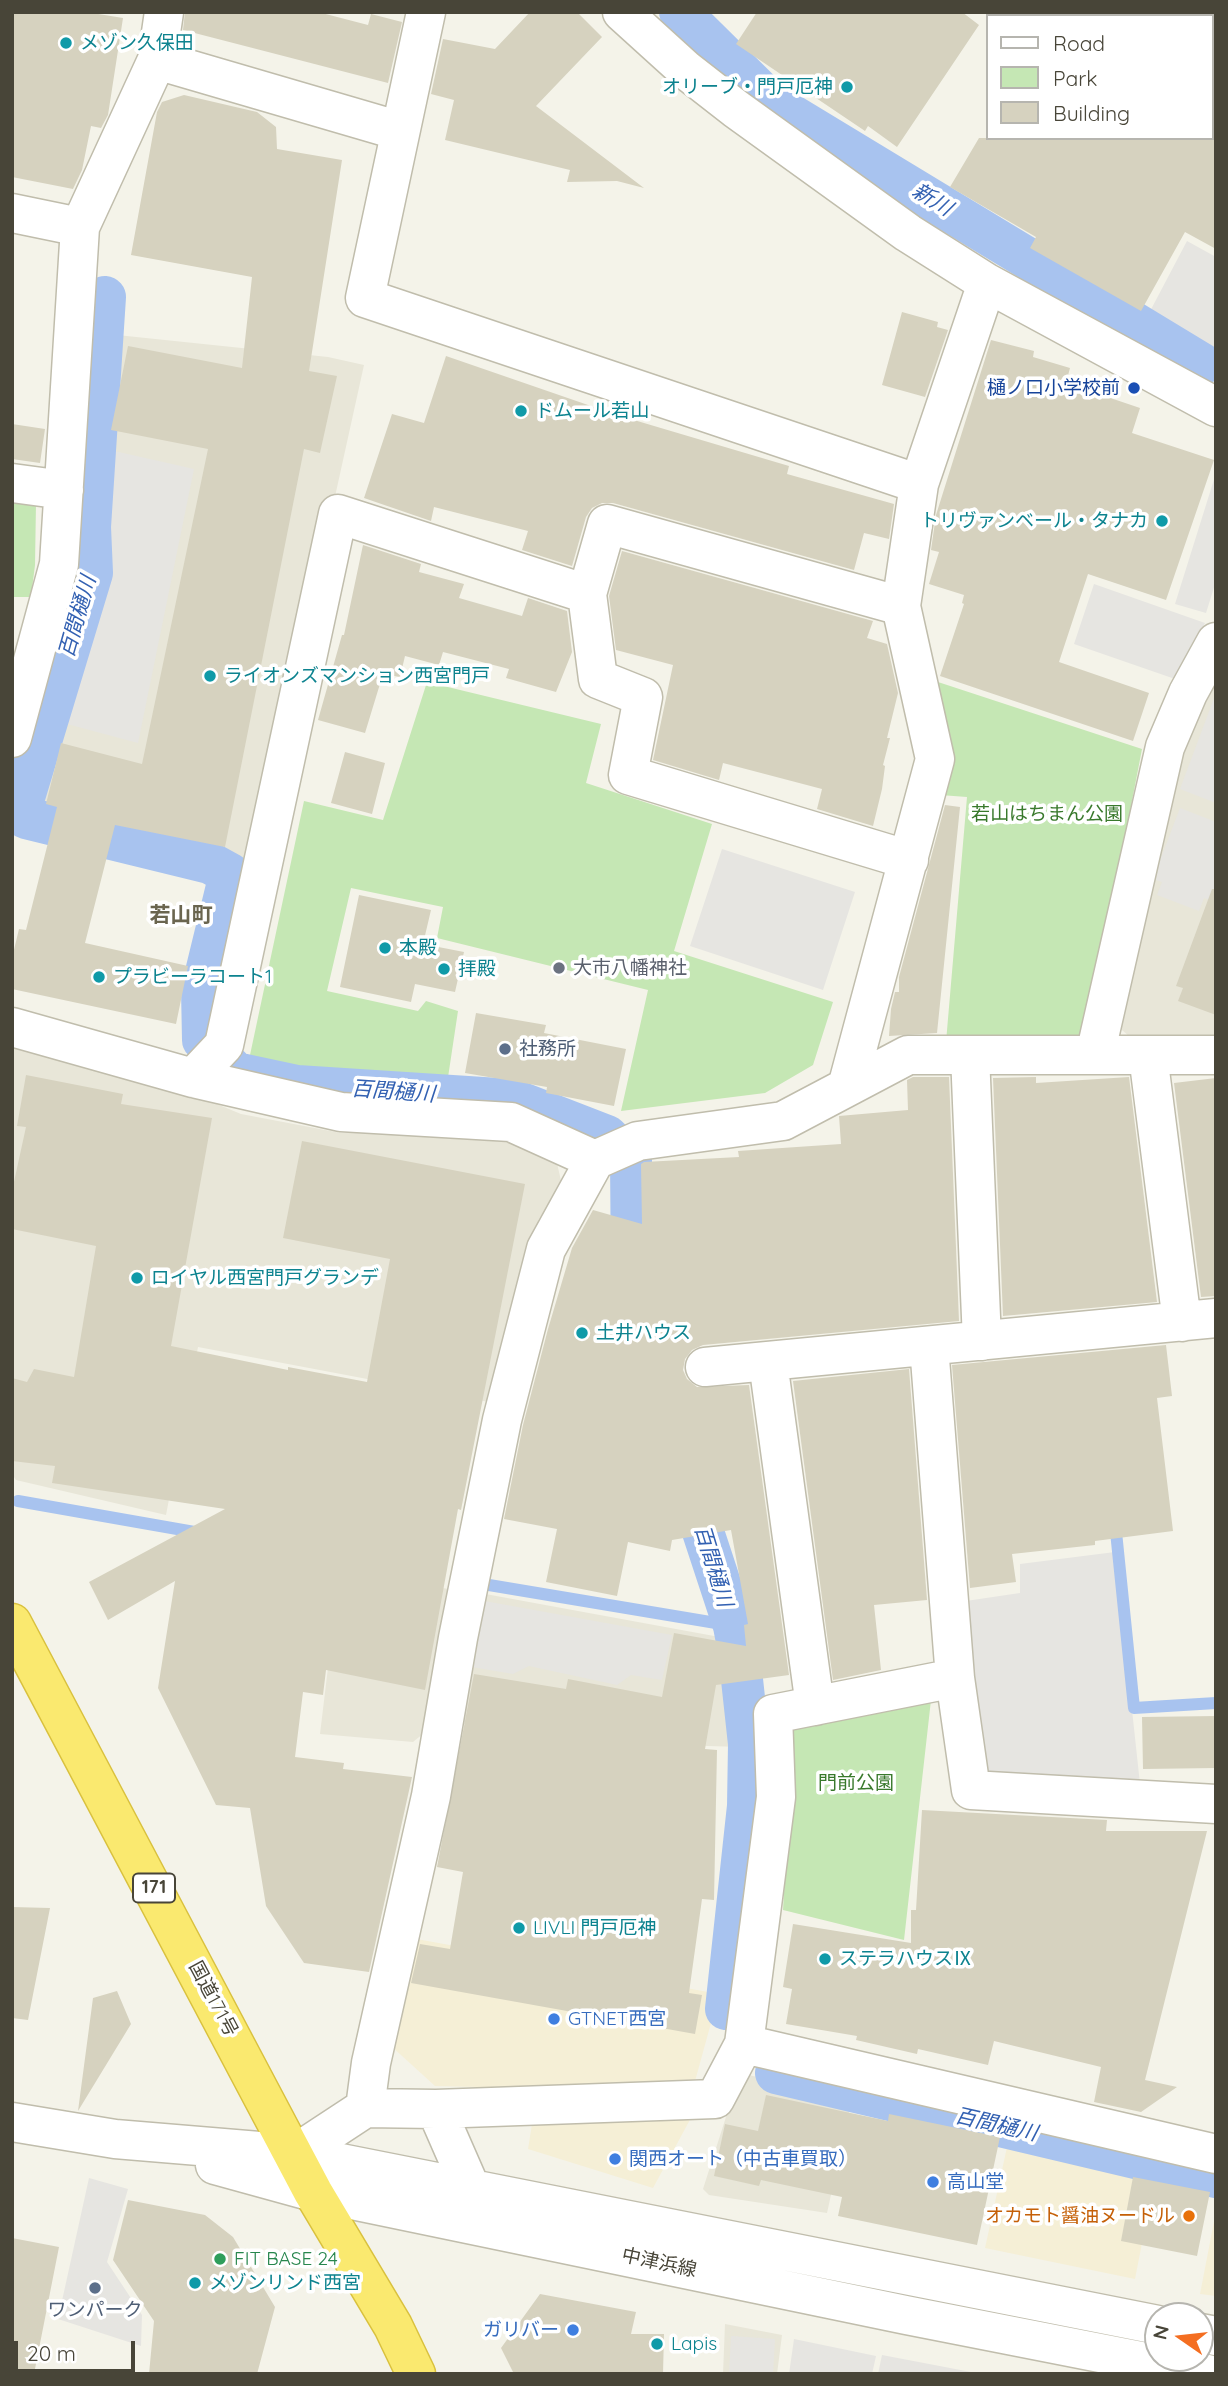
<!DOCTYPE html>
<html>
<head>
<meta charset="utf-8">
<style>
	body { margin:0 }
	#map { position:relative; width:1228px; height:2386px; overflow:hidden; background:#f4f3e9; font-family:Quicksand,sans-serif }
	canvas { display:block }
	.frame { position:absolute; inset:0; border:14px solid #484538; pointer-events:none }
	.legend { position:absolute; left:986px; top:14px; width:228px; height:126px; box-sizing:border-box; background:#fff; border:2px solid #b6b5af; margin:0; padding:9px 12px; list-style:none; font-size:21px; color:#484538 }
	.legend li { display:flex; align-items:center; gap:14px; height:35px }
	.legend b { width:35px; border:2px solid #b6b5af }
	.north { position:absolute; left:1144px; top:2302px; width:70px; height:70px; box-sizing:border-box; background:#fff; border:2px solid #b6b5af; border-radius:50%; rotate:284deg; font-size:19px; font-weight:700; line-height:28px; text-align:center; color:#484538 }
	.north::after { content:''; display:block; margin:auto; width:24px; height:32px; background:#f46e21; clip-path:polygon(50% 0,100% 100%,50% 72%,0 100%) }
	.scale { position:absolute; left:14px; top:2341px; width:121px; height:32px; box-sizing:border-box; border:4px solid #484538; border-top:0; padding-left:9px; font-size:21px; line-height:24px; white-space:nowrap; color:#484538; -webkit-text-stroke:5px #fff; paint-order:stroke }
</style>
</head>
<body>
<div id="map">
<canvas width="1228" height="2386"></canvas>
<div class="frame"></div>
<ul class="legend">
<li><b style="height:9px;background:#fff"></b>Road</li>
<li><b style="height:19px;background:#c5e7b4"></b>Park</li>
<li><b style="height:19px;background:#d6d2bf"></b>Building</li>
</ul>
<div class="north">N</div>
<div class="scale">20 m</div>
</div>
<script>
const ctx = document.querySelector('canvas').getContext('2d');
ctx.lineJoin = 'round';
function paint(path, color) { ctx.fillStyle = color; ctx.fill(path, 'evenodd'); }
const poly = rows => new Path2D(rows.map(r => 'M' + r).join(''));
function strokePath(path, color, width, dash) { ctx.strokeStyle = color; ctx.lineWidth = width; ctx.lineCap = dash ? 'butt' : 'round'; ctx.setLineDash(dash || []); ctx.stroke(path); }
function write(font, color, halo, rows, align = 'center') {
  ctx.font = font + ' Quicksand,"Noto Sans JP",sans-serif'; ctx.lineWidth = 7; ctx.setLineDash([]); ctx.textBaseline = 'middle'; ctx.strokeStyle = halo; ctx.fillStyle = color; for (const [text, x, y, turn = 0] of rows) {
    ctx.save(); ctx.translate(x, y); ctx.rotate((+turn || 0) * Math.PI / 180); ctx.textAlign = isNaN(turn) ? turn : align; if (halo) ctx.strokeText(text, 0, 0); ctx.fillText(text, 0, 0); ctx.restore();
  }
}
const residential = poly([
	[117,335,328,357,364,365,254,864,31,810,102,570,101,446],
	[1216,677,1216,1036,1130,1037,1115,1024,1177,755],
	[12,1044,156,1079,241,1114,341,1133,487,1133,556,1159,562,1185,539,1219,489,1402,198,1347,166,1515,16,1480,12,1474],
	[292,1561,454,1590,430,1728,413,1742,320,1734,330,1651],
	[480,1593,725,1638,741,1747,610,1743,454,1723],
	[740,2073,852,2099,827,2213,709,2195,703,2189],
	[725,2324,782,2335,777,2374,723,2374]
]);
const commercial = poly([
	[411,1938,719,1994,692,2092,435,2086,390,2045],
	[692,2116,653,2188,528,2149,533,2118],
	[1009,2138,1156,2171,1135,2279,985,2248],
	[1216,2211,1216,2296,1200,2294]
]);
const green = poly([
	[12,500,36,503,35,565,31,597,12,597],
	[427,682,601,724,586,783,712,824,674,951,833,1002,813,1065,765,1093,621,1111,648,990,437,938,443,907,351,888,327,991,418,1011,426,1001,458,1011,447,1084,329,1077,250,1055,304,801,383,820],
	[938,682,1142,749,1088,1029,1071,1044,946,1042,967,797,940,795],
	[931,1700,904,1940,783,1910,794,1720]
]);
const parking = poly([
	[1187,241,1216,257,1216,354,1147,317],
	[110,450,194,469,138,743,67,724,110,576],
	[1216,473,1216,581,1206,613,1175,604],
	[1094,584,1205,623,1175,679,1074,644],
	[1216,693,1216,803,1180,789],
	[1180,808,1216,822,1216,902,1204,898,1199,911,1157,895,1162,882,1153,879],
	[722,849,855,892,823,990,690,946],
	[1115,1552,1140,1784,979,1773,959,1602,1020,1593,1020,1564],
	[479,1600,672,1635,662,1680,631,1675,617,1685,529,1666,513,1674,466,1666],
	[89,2178,128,2189,107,2262,142,2315,141,2346,58,2319],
	[731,2336,775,2339,773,2374,729,2374],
	[794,2339,876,2356,872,2374,789,2374],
	[882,2355,971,2372,971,2374,878,2374]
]);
const stream = poly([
	[18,1501,200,1533],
	[1115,1522,1134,1708,1216,1703],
	[483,1584,734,1626]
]);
const canal = poly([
	[680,12,773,104,1202,364],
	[105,297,90,527,92,573,22,804,26,818,210,863,230,874,202,989,203,1040,236,1073,297,1086,514,1100,607,1136,631,1160,632,1276],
	[686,1480,734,1626,739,1652,749,1744,748,1806,726,2009],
	[776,2073,1216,2177]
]);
const building = poly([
	[12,12,86,12,123,18,108,115,101,128,91,126,82,170,73,189,12,177],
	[185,12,318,12,368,25,371,14,402,22,388,83,183,30],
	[530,12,577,12,602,37,536,106,644,188,617,181,567,182,570,170,445,140,454,100,431,94,443,39,495,49],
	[757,12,962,12,979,25,897,147,868,126,865,131,736,44],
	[184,95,257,112,276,127,277,149,342,160,309,371,337,376,320,453,304,449,225,847,115,825,85,943,188,966,176,1024,12,989,12,958,19,929,26,930,57,807,46,804,61,743,142,764,208,449,111,430,128,346,242,368,252,277,131,255,157,112,162,102],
	[979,138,1216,138,1216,249,1185,232,1141,311,1030,248,1036,237,950,187],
	[902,312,938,322,937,327,948,330,925,397,882,385],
	[991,340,1034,351,1033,357,1070,368,1066,383,1140,408,1132,433,1214,460,1166,600,1088,574,1059,662,1149,693,1133,741,940,676,964,604,962,603,964,595,929,584,939,552,931,550,936,515],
	[446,356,617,415,789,466,787,474,894,504,889,539,864,533,854,570,613,503,602,503,592,508,586,517,572,566,522,550,528,531,434,507,431,521,364,498,392,414,424,423],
	[12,424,45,429,40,463,12,459],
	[363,545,421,564,419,572,464,584,459,598,522,616,528,598,567,611,572,652,556,692,506,678,509,669,443,652,439,665,405,656,400,677,383,674,365,733,318,720,342,635,344,635],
	[622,551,873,621,867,638,887,644,898,693,887,738,890,738,883,765,885,766,882,789,873,826,817,809,822,789,723,763,719,780,653,760,673,665,616,650,609,596],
	[345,752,385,763,372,814,331,803],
	[945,805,960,807,937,1033,889,1036,891,1009,895,992,899,992,899,977],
	[1212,889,1216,889,1216,1015,1178,1001,1183,988,1176,986],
	[359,895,431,910,423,944,464,952,455,992,415,984,411,1002,340,987],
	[476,1013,546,1025,544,1033,626,1049,614,1106,546,1093,547,1087,465,1073],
	[26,1075,123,1094,121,1104,212,1118,171,1346,288,1370,288,1367,367,1382,390,1259,283,1238,302,1141,525,1184,461,1510,458,1509,425,1690,326,1670,323,1695,303,1692,295,1757,344,1763,343,1769,412,1777,369,1972,304,1963,266,1906,250,1808,216,1805,158,1688,175,1581,108,1620,89,1582,225,1509,52,1483,55,1466,12,1461,12,1378,27,1382,34,1369,74,1377,96,1246,12,1229,12,1191,26,1127,17,1126],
	[913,1077,949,1077,959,1321,703,1345,692,1350,685,1359,683,1370,687,1379,697,1387,749,1385,789,1675,716,1685,705,1749,717,1750,714,1900,702,1899,689,1993,702,1995,695,2034,411,1983,420,1944,450,1949,463,1872,437,1867,474,1674,566,1689,568,1679,662,1697,674,1633,746,1646,744,1625,748,1624,731,1530,672,1540,670,1551,628,1542,617,1596,546,1582,557,1529,504,1519,523,1425,548,1329,572,1248,593,1210,642,1224,641,1164,644,1162,739,1157,738,1151,841,1144,839,1116,908,1110,907,1080],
	[1036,1077,1036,1083,1129,1077,1157,1302,1003,1316,993,1078],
	[1216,1078,1216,1296,1201,1297,1174,1083],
	[1166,1345,1172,1396,1157,1398,1173,1531,1095,1541,1095,1545,1012,1554,1016,1582,970,1588,952,1365],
	[909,1369,927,1600,874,1605,881,1670,833,1680,793,1381],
	[1216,1716,1216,1768,1143,1769,1142,1717],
	[922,1810,1107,1820,1106,1831,1207,1831,1145,2080,1177,2087,1141,2112,1094,2102,1101,2067,994,2041,988,2065,918,2049,917,2054,856,2040,857,2036,786,2024,792,1989,783,1987,793,1924,911,1943,911,1910,916,1910],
	[12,1907,50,1908,28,2020,12,2018],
	[117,1991,131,2024,78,2111,93,1998],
	[766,2095,888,2121,889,2114,1000,2137,977,2245,838,2216,842,2197,761,2180,759,2186,714,2176,725,2124,758,2131],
	[1133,2177,1210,2192,1197,2256,1121,2241],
	[128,2200,205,2215,233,2237,275,2307,257,2374,149,2374,154,2321,113,2260],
	[12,2238,59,2247,34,2374,12,2374],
	[540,2294,636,2312,631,2334,664,2334,663,2374,514,2374,501,2348]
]);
const minor = poly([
	[426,12,365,298,919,484],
	[622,12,686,70,736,109,908,233,987,283,1216,407],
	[1044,12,1049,16],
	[157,60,400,131],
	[1212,109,1216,111],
	[12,213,80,227],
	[12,483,64,490],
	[587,594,607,524,901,606],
	[12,738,59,564,80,227,157,60,164,12],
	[12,1027,193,1078,341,1112,511,1122,595,1160],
	[970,1055,982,1341],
	[1095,1055,1165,747,1188,693,1216,642],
	[1148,1055,1182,1322],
	[193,1078,224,1045,338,514,587,594,598,679,643,697,628,775,909,860],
	[847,1087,935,759,901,606,919,484,987,283],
	[929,1346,955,1678,971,1790,1216,1804],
	[768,1362,815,1706],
	[705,1367,1216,1318],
	[744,2044,1216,2154],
	[365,2108,371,2063,431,1796,458,1638,502,1420,546,1249,595,1160,638,1141,783,1121,908,1055,1216,1055],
	[436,2109,471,2189],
	[12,2122,115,2139,295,2154,1158,2325],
	[295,2154,365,2108,436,2109,715,2099,744,2044,776,1797,773,1714,955,1678],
	[215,2165,313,2192,906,2315,1207,2374],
	[1200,2333,1216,2336]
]);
const highway = poly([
	[12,1623,313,2192,393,2326,416,2374]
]);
const markers = [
	[66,43,7,"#0f9aa8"],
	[847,87,7,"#0f9aa8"],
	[1134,388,7,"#1a4fb4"],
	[521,411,7,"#0f9aa8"],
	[1162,521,7,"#0f9aa8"],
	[210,676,7,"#0f9aa8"],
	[385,948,7,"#0f9aa8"],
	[559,968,7,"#6b7280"],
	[444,969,7,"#0f9aa8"],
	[99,977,7,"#0f9aa8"],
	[505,1049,7,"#5c6f8a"],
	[137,1278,7,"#0f9aa8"],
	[582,1333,7,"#0f9aa8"],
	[519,1928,7,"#0f9aa8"],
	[825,1959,7,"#0f9aa8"],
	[554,2019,7,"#3f7fe0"],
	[615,2159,7,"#3f7fe0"],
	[933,2182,7,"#3f7fe0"],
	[1189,2216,7,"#e8710a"],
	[220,2259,7,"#2e9e5b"],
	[195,2283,7,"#0f9aa8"],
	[95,2288,7,"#5c6f8a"],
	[573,2330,7,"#3f7fe0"],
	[657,2344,7,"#0f9aa8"]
];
const shields = [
	[154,1888,42]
];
const shieldNames = [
	["171",154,1888]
];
const cultureNames = [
	["メゾン久保田",80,43],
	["オリーブ・門戸厄神",833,87,"right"],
	["ドムール若山",535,411],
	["トリヴァンベール・タナカ",1148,521,"right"],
	["ライオンズマンション西宮門戸",224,676],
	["本殿",399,948],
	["拝殿",458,969],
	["プラビーラコート1",113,977],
	["ロイヤル西宮門戸グランデ",151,1278],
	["土井ハウス",596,1333],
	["LIVLI 門戸厄神",533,1928],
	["ステラハウスⅨ",839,1959],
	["メゾンリンド西宮",209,2283],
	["Lapis",671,2344]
];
const transitNames = [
	["樋ノ口小学校前",1120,388]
];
const parkNames = [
	["若山はちまん公園",1047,814],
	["門前公園",856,1783]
];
const worshipNames = [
	["大市八幡神社",573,968]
];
const serviceNames = [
	["社務所",519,1049],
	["ワンパーク",95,2310,"center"]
];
const streetNames = [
	["国道171号",213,1999,62],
	["中津浜線",659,2263,12]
];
const shopNames = [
	["GTNET西宮",568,2019],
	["関西オート（中古車買取）",629,2159],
	["高山堂",947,2182],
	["ガリバー",559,2330,"right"]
];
const foodNames = [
	["オカモト醤油ヌードル",1175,2216]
];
const leisureNames = [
	["FIT BASE 24",234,2259]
];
const waterNames = [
	["新川",932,200,31],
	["百間樋川",78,617,-74],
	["百間樋川",393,1092,4],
	["百間樋川",713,1566,73],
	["百間樋川",996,2125,13]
];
const neighbourhoodNames = [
	["若山町",181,916]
];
paint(residential, '#e8e6d8');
paint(commercial, '#f5efd6');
paint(green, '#c5e7b4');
paint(parking, '#e6e5e1');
strokePath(stream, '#a8c3ef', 12);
strokePath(canal, '#a8c3ef', 42);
paint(building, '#d6d2bf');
strokePath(minor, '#c0bdac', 41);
strokePath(highway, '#d9c13e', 41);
strokePath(minor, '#fff', 38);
strokePath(highway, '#fae96f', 38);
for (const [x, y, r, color] of markers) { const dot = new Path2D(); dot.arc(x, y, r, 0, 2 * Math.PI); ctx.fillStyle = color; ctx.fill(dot); strokePath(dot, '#fff', 2.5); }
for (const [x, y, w] of shields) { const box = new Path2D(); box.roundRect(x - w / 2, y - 14.5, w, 29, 5); ctx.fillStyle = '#fff'; ctx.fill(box); strokePath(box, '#484538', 2); }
write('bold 18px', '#484538', null, shieldNames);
write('19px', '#0d838f', '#fff', cultureNames, 'left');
write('19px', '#164399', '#fff', transitNames, 'right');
write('19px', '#39792c', '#fff', parkNames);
write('19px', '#5b616d', '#fff', worshipNames, 'left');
write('19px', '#4e5e75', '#fff', serviceNames, 'left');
write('19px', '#484538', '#fff', streetNames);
write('19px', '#366cbe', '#fff', shopNames, 'left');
write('19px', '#c56008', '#fff', foodNames, 'right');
write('19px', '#27864d', '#fff', leisureNames, 'left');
write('italic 21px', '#3361b2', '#fff', waterNames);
write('bold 21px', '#6a654f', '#fff', neighbourhoodNames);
</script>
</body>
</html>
